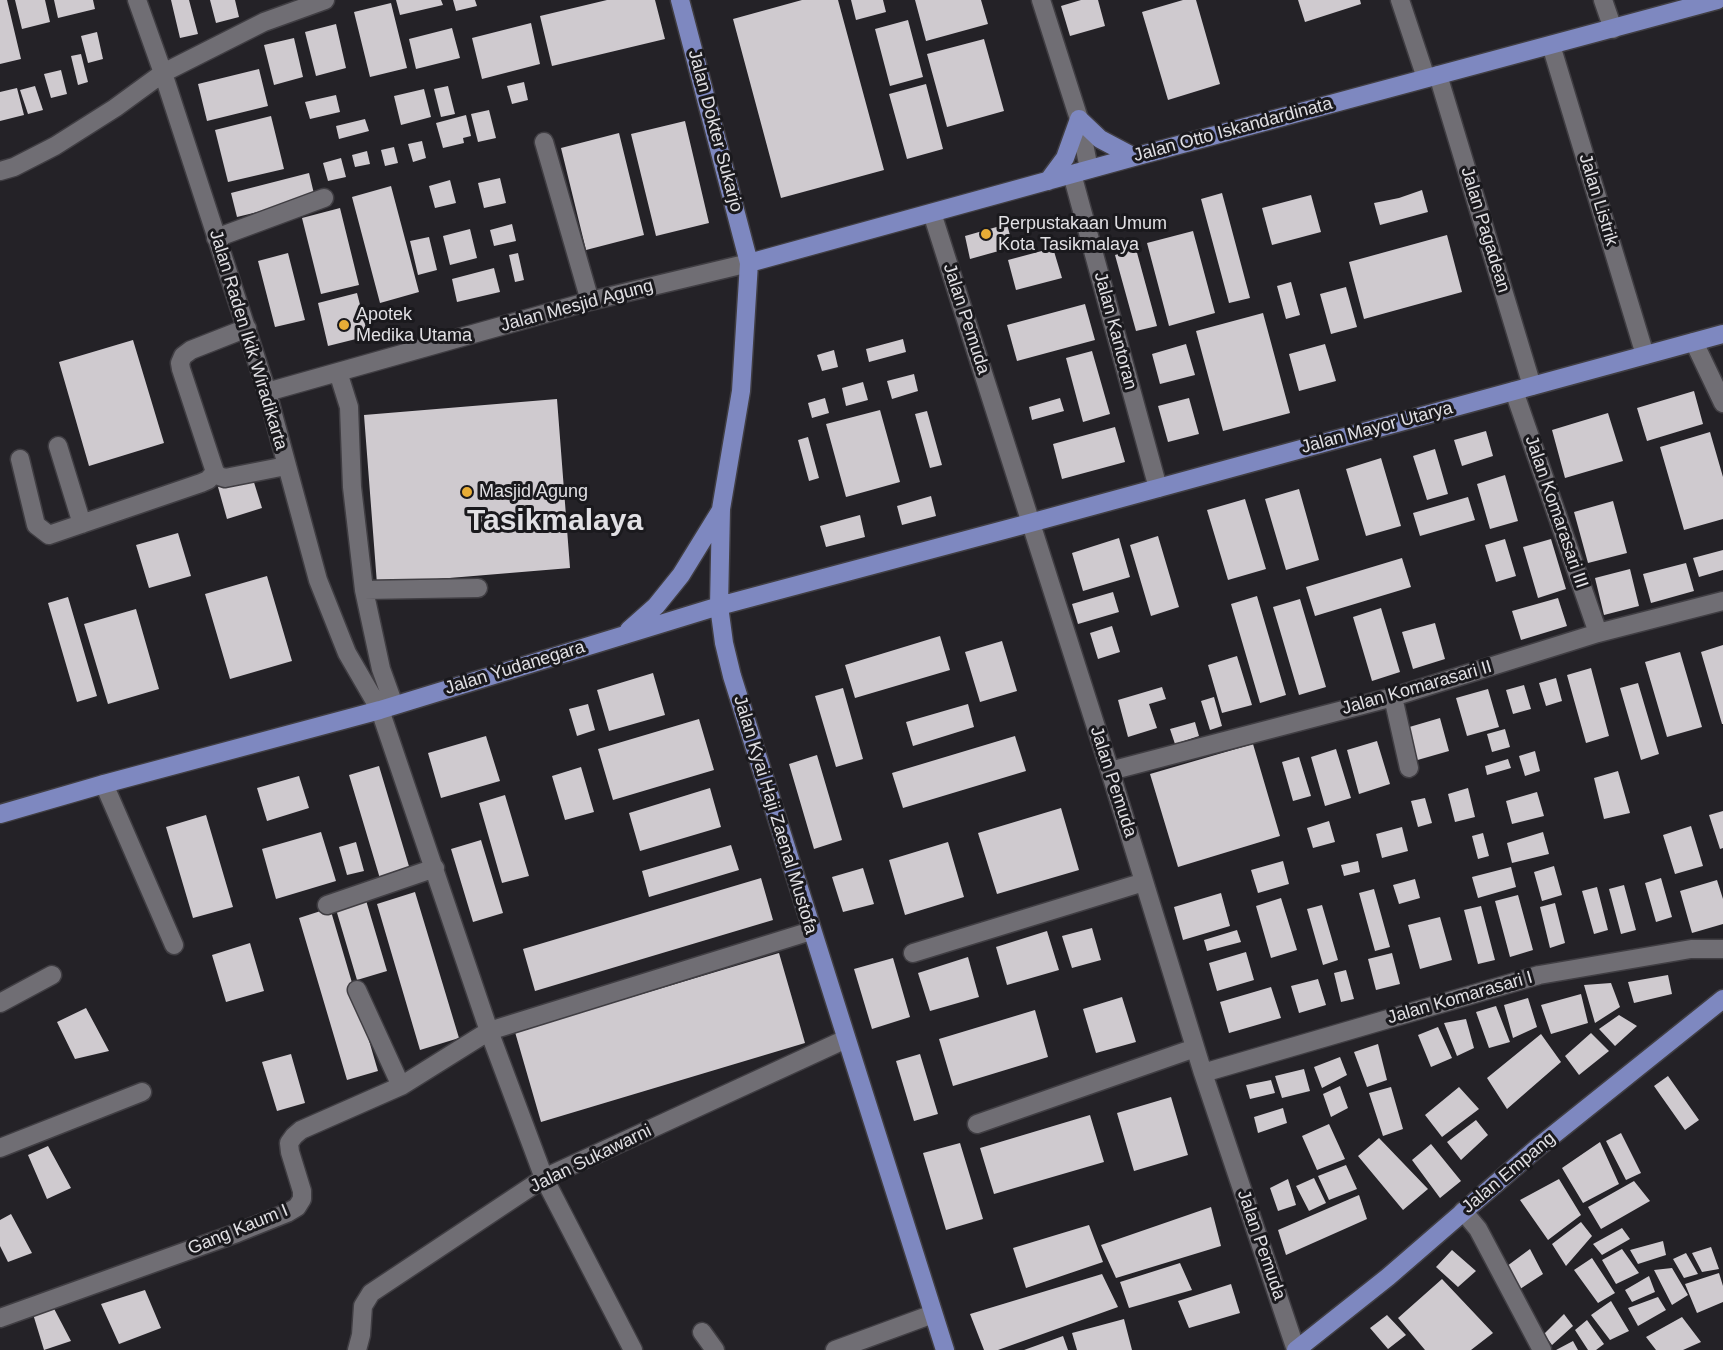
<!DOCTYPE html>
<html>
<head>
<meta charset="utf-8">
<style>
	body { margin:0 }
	canvas { display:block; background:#242227 }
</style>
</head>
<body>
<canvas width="1723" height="1350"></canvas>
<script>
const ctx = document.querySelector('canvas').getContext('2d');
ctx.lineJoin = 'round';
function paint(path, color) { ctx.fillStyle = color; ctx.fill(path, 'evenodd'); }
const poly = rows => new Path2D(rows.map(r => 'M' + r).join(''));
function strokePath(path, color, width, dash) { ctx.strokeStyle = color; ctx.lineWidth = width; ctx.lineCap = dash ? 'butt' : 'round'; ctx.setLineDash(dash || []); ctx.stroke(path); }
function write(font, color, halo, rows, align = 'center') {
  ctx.font = font + ' Helvetica,sans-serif'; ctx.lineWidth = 6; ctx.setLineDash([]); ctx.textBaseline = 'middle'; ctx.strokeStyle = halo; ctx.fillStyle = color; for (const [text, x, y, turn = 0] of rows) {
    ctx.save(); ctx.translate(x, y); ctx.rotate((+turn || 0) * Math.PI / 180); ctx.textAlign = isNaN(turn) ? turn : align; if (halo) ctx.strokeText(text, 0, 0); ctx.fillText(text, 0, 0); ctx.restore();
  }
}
const building = poly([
	[0,0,7,0,21,59,0,64],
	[15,0,45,0,50,22,22,29],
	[54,0,93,0,95,9,58,18],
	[171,0,189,0,198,34,180,38],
	[210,0,235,0,239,17,216,23],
	[396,0,441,0,443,5,400,15],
	[453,0,475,0,477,6,456,11],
	[607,0,655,0,665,39,552,66,540,16],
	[802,0,838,0,884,170,781,198,733,19],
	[851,0,883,0,886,12,856,20],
	[915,0,981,0,988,24,926,41],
	[1081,0,1098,0,1105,26,1070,36,1061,6],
	[1183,0,1196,0,1220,84,1168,100,1142,12],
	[1298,0,1360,0,1361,4,1305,22],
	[391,3,407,68,370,77,354,12],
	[908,20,923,77,890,86,875,29],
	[531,23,540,64,482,79,472,38],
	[336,24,346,68,316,76,305,32],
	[452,28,460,58,416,69,409,39],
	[97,32,103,59,88,63,81,36],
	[294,38,303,77,274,85,264,45],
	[984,39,1004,111,947,127,927,54],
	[81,54,88,82,78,85,71,56],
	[259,69,268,106,207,121,198,84],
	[61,70,67,94,51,98,44,74],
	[524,82,528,100,512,104,507,86],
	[926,84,943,149,907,159,889,94],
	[35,86,43,110,28,114,20,90],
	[448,86,455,114,441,117,434,89],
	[17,88,24,115,0,121,0,92],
	[424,89,431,117,401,125,394,96],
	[336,95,340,112,310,119,305,102],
	[489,110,496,138,478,142,471,114],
	[466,115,471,136,463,138,464,143,443,148,436,123],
	[271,116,284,169,228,182,215,130],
	[365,119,369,131,339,139,336,126],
	[685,121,709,223,656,236,631,134],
	[619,133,644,235,586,250,561,148],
	[422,141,426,158,413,162,408,144],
	[394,147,398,163,385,166,381,150],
	[367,151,370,164,355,167,352,155],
	[341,158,346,177,328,181,323,163],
	[309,173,315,198,237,217,231,193],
	[500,178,506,203,484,208,478,183],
	[450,180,456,203,435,208,429,186],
	[391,186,419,292,380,303,352,197],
	[1422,190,1428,212,1380,225,1374,203,1399,198],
	[1222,193,1250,298,1229,303,1201,199],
	[1311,195,1321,232,1272,245,1262,208],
	[340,208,359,285,321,294,302,218],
	[512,224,516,241,494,246,490,230],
	[1007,224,1013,247,970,259,965,236],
	[470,229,477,258,450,265,443,236],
	[1193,231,1215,313,1169,326,1147,243],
	[1447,235,1462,292,1364,319,1349,262],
	[429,237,437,270,418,275,410,241],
	[1053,248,1062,278,1016,290,1008,260],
	[1136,249,1157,326,1136,331,1115,255],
	[288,253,305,320,275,327,258,261],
	[518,253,524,280,515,282,509,255],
	[494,268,500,292,457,302,452,279],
	[1291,282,1300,315,1286,319,1277,286],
	[1346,287,1357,327,1331,334,1320,294],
	[357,293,368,336,328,346,318,303],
	[1085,304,1095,340,1017,361,1007,325],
	[1263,313,1290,413,1223,431,1196,331],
	[903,339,906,352,869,362,866,349],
	[133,340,164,443,89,466,59,362],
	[1186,344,1195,375,1160,384,1152,354],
	[1325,344,1336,381,1299,391,1289,354],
	[834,350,838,367,822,371,817,355],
	[1092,351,1110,414,1083,422,1066,358],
	[914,374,918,391,892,399,887,381],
	[863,382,868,400,846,406,842,388],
	[1694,391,1703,424,1647,441,1637,408],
	[825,398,829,413,812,418,808,403],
	[1060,398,1064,411,1032,420,1029,407],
	[1189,398,1199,434,1168,442,1158,406],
	[557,399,570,568,377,584,364,415],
	[880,410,900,482,846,497,826,424],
	[927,411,942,465,930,468,915,414],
	[1608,413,1623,461,1565,478,1552,430],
	[1115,427,1125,462,1062,479,1053,444],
	[1486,431,1493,456,1462,466,1454,440],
	[1710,432,1723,477,1723,519,1684,530,1660,447],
	[808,437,819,478,809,481,798,440],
	[1435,449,1448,494,1427,500,1413,456],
	[1381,458,1401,526,1366,536,1346,469],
	[1505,475,1518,521,1490,529,1477,484],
	[252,476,262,508,227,519,218,487],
	[1299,489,1319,560,1286,570,1265,499],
	[931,496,936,516,902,525,897,506],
	[1468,497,1475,520,1420,536,1413,513],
	[1245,499,1266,569,1228,580,1207,510],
	[1613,501,1627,553,1588,563,1574,512],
	[860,515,865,537,826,547,820,526],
	[178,533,191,576,149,588,136,545],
	[1158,536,1179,607,1151,616,1130,545],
	[1119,538,1130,577,1083,591,1072,553],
	[1505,539,1516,576,1496,582,1485,545],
	[1551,539,1566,589,1538,598,1523,547],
	[1723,550,1723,570,1699,577,1693,558],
	[1402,558,1411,587,1315,616,1306,587],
	[1686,563,1694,591,1651,603,1643,574],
	[1630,569,1639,606,1604,615,1595,578],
	[267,576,292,661,230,679,205,594],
	[1113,592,1119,612,1078,624,1072,604],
	[1257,596,1286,695,1260,703,1231,604],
	[68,597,97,696,77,702,48,603],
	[1558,598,1567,626,1521,640,1512,611],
	[1300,599,1326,687,1299,695,1273,607],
	[1381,608,1400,672,1372,681,1353,617],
	[136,609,159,689,108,704,84,624],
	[1435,623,1445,659,1413,669,1402,632],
	[1112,626,1120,652,1098,659,1090,633],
	[940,636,950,670,855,698,845,665],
	[1002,641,1017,691,980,702,965,652],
	[1723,645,1723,724,1722,724,1701,652],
	[1680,652,1702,727,1667,737,1645,662],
	[1237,656,1252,705,1222,713,1208,665],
	[1591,668,1609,736,1586,743,1567,675],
	[653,673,665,715,609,731,597,690],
	[1556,678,1562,701,1546,706,1539,683],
	[1638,683,1659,754,1641,760,1620,688],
	[1524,685,1531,709,1513,714,1506,690],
	[1162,687,1166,699,1149,704,1157,728,1128,737,1118,700],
	[843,688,863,759,836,767,815,696],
	[1488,689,1499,727,1467,736,1456,698],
	[1214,697,1222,726,1210,730,1201,701],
	[588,704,595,730,577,736,569,709],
	[968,704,974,727,913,746,906,722],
	[1440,718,1449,751,1414,761,1406,728],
	[699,719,714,770,613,800,598,749],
	[1195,722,1199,736,1175,744,1170,729],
	[1505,729,1510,747,1492,752,1487,734],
	[486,736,500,781,441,798,428,753],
	[1015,736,1026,771,903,808,892,773],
	[1377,741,1390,784,1359,794,1347,750],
	[1253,744,1280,836,1178,867,1150,774],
	[1336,749,1351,798,1325,806,1311,757],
	[1535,751,1540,771,1525,776,1519,756],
	[817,755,842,840,814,849,789,764],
	[1299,757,1311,796,1293,801,1282,762],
	[1508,759,1511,768,1487,775,1485,766],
	[379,766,411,873,381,882,349,775],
	[581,767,594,812,565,820,552,776],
	[1618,771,1630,813,1604,819,1594,778],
	[299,776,309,808,267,821,257,788],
	[710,788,721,827,640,851,629,813],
	[1468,788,1475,817,1455,822,1448,794],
	[1537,792,1544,816,1512,824,1506,801],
	[505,795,529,876,502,883,479,803],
	[1425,798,1432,823,1418,827,1411,801],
	[1061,808,1079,870,997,894,978,833],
	[1723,811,1723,848,1720,849,1709,815],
	[206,815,233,907,193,918,166,827],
	[1329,821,1335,842,1313,848,1307,828],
	[1691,826,1703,866,1675,874,1663,835],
	[1402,827,1408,851,1382,858,1376,834],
	[321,832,336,881,276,899,262,849],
	[1543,832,1549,854,1512,863,1507,843],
	[1483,833,1489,856,1478,859,1472,836],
	[481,840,503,913,473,922,451,849],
	[356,842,364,871,347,875,339,847],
	[948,842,964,897,905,915,889,860],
	[731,845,739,870,649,897,642,871],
	[1283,861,1289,884,1258,893,1251,870],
	[1358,861,1360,872,1344,876,1341,865],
	[1554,866,1562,895,1542,901,1534,872],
	[1511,867,1516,887,1478,898,1472,877],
	[863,868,874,904,843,912,832,877],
	[761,878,773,920,535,991,523,949],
	[1661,878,1672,917,1656,922,1645,883],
	[1415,879,1420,898,1399,904,1393,885],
	[1717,880,1723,899,1723,924,1692,933,1680,891],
	[1624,885,1636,930,1621,934,1609,889],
	[1597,887,1608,930,1594,934,1582,891],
	[1374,889,1390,947,1375,951,1359,893],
	[415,892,459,1038,420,1050,377,904],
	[1221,893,1230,926,1183,940,1174,907],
	[1518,895,1533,950,1510,957,1495,901],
	[365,897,387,971,357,980,335,906],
	[1281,898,1297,950,1271,958,1256,906],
	[1555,903,1565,943,1550,948,1540,907],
	[1322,905,1338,960,1323,965,1307,909],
	[1481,906,1495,960,1478,964,1464,910],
	[330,908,378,1071,347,1080,299,918],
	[1440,917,1452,960,1420,969,1408,925],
	[1092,928,1101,960,1072,968,1062,936],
	[1237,930,1241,942,1207,951,1204,940],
	[1047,931,1059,970,1007,985,996,947],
	[250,943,264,991,226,1002,212,955],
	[1246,952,1254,980,1217,991,1209,963],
	[779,953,805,1043,541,1122,515,1032],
	[1392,953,1400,984,1376,990,1368,959],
	[968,957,979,997,930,1011,918,973],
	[893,958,910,1017,872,1029,854,969],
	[1346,970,1354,999,1341,1002,1334,973],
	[1668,975,1672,994,1634,1003,1628,982],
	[1318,979,1326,1005,1299,1013,1291,986],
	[1611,983,1620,1007,1595,1023,1584,985],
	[1271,987,1281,1018,1229,1033,1220,1002],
	[1581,994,1588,1023,1551,1034,1541,1005],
	[1122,997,1136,1042,1096,1053,1083,1009],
	[1528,998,1537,1027,1513,1038,1504,1005],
	[1496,1006,1510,1042,1489,1048,1476,1012],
	[86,1008,109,1051,75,1059,57,1022],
	[1035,1010,1048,1057,953,1086,939,1039],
	[1619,1015,1637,1026,1615,1046,1599,1029],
	[1466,1019,1474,1048,1457,1056,1444,1023],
	[1438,1027,1452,1058,1431,1067,1418,1035],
	[1591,1033,1609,1051,1579,1075,1565,1056],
	[1541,1034,1561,1062,1507,1109,1487,1078],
	[1378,1044,1387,1080,1367,1087,1354,1052],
	[291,1054,305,1103,277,1111,262,1062],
	[920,1054,938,1114,914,1121,896,1061],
	[1340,1057,1347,1075,1322,1088,1314,1067],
	[1304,1069,1310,1091,1282,1098,1275,1076],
	[1668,1076,1699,1120,1685,1130,1654,1086],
	[1271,1080,1275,1093,1250,1099,1246,1085],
	[1340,1086,1348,1108,1331,1117,1323,1094],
	[1391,1087,1403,1129,1383,1136,1369,1093],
	[1459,1087,1479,1109,1442,1137,1425,1115],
	[1171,1097,1188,1155,1134,1171,1117,1113],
	[1283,1108,1287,1123,1258,1133,1254,1117],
	[1090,1115,1104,1162,994,1194,980,1148],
	[1476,1120,1488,1135,1461,1160,1447,1142],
	[1329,1124,1345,1159,1317,1170,1302,1136],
	[1621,1133,1641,1173,1626,1180,1606,1141],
	[1379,1138,1428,1189,1403,1210,1358,1156],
	[1600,1142,1619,1184,1583,1203,1562,1168],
	[960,1143,983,1219,946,1230,923,1153],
	[1431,1144,1461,1181,1440,1198,1412,1160],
	[48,1146,71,1188,47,1199,28,1155],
	[1346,1165,1357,1189,1329,1200,1318,1176],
	[1314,1178,1326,1203,1309,1211,1296,1186],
	[1288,1179,1296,1205,1278,1211,1270,1188],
	[1559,1179,1581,1215,1548,1240,1520,1200],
	[1634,1181,1650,1201,1601,1229,1588,1207],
	[1359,1195,1367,1219,1286,1255,1278,1230],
	[1211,1207,1221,1246,1116,1278,1101,1245],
	[11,1214,32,1253,8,1262,0,1246,0,1220],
	[1581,1222,1592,1236,1566,1266,1552,1244],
	[1089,1225,1103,1262,1026,1288,1013,1248],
	[1622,1228,1630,1239,1602,1255,1593,1244],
	[1663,1241,1666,1255,1638,1264,1630,1250],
	[1711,1247,1719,1269,1702,1272,1692,1253],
	[1530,1249,1543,1274,1517,1291,1503,1269],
	[1622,1249,1639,1273,1616,1284,1602,1260],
	[1452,1250,1476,1271,1458,1287,1436,1267],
	[1686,1253,1698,1274,1684,1278,1673,1259],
	[1592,1258,1615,1293,1598,1303,1574,1270],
	[1180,1263,1192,1290,1129,1308,1120,1282],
	[1672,1268,1688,1295,1672,1305,1654,1270],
	[1719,1273,1723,1286,1723,1302,1697,1313,1685,1284],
	[1102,1274,1118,1307,998,1350,984,1350,970,1314],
	[1649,1276,1655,1292,1632,1302,1625,1290],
	[1442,1279,1493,1333,1471,1350,1425,1350,1398,1318],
	[1231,1284,1240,1313,1189,1328,1178,1301],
	[145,1290,161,1328,119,1344,101,1304],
	[1658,1297,1666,1310,1638,1326,1628,1308],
	[50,1301,71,1341,44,1350,33,1314],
	[1611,1301,1629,1331,1610,1340,1591,1315],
	[1564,1314,1573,1326,1552,1345,1544,1334],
	[1387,1315,1406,1335,1388,1349,1370,1328],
	[1682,1317,1701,1342,1683,1350,1656,1350,1646,1337],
	[1124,1319,1132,1350,1077,1350,1072,1333],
	[1587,1320,1604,1344,1596,1350,1588,1350,1575,1330],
	[1063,1336,1068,1350,1024,1350],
	[1573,1341,1578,1350,1556,1350]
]);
const minor = poly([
	[137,0,163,73,267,392,318,580,347,653,380,710,489,1031,544,1178,633,1350],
	[1041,0,1079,119,1089,169],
	[1400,0,1426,78],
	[1603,0,1613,29],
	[1551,45,1645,355],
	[1438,75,1532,386],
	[544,142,590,301],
	[0,171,14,167,55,146,115,108,163,73,264,22,325,0],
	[1072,174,1158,488],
	[932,213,1110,771,1203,1073,1296,1350],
	[216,238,324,198],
	[247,328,191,350,183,356,180,363,181,369,215,472,219,476,225,478,286,466],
	[1694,342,1723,403],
	[338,372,349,407,352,487,364,590,478,588],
	[1514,391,1598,633],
	[267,392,590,301,749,263],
	[58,446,82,524],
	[20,459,36,525,49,535,201,483,208,480,215,472],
	[364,590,381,669,394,705],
	[1393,697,1409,768],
	[1110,771,1393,697,1598,633,1723,601],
	[104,784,174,945],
	[327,905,435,868],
	[913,953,1144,882],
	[357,990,401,1086],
	[0,1003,52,975],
	[1203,1073,1539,975,1691,949,1723,949],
	[977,1124,1195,1048],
	[0,1148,142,1092],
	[1463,1211,1478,1229,1542,1350],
	[0,1318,237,1233,287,1213,297,1207,302,1199,302,1191,290,1152,289,1143,294,1136,301,1130,401,1086,489,1031,811,931],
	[702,1332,715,1350],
	[357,1350,361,1335,363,1306,371,1293,544,1178,846,1039],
	[835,1350,933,1314]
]);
const major = poly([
	[680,0,749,263,741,391,721,509,719,606,724,643,732,676,945,1350],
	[1048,181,1065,158,1079,119,1100,139,1134,157],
	[749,263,1134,157,1717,0],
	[629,630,656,606,681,575,721,510],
	[0,814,104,784,380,710,719,606,1030,523,1723,334],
	[1296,1350,1388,1277,1537,1148,1723,999]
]);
const markers = [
	[986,234,6,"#e7ac36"],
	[344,325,6,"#e7ac36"],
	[467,492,6,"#e7ac36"]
];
const streetNames = [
	["Jalan Otto Iskandardinata",1233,130,-15],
	["Jalan Dokter Sukarjo",715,131,75],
	["Jalan Listrik",1598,200,73],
	["Jalan Pagadean",1485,230,73],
	["Jalan Mesjid Agung",577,306,-15],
	["Jalan Pemuda",966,319,72],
	["Jalan Kantoran",1115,331,75],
	["Jalan Raden Ikik Wiradikarta",248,340,73],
	["Jalan Mayor Utarya",1377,428,-15],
	["Jalan Komarasari III",1556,512,71],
	["Jalan Yudanegara",515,668,-17],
	["Jalan Komarasari II",1417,688,-16],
	["Jalan Pemuda",1113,782,72],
	["Jalan Kyai Haji Zaenal Mustofa",775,815,73],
	["Jalan Komarasari I",1460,998,-16],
	["Jalan Sukawarni",591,1159,-26],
	["Jalan Empang",1509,1173,-40],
	["Gang Kaum I",238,1230,-22],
	["Jalan Pemuda",1261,1245,71]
];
const poiNames = [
	["Perpustakaan Umum",998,224],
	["Kota Tasikmalaya",998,245],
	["Apotek",356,315],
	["Medika Utama",356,336],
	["Masjid Agung",479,492]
];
const townNames = [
	["Tasikmalaya",555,522]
];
paint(building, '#cfcacf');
strokePath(minor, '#403e43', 21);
strokePath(major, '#403e43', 21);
strokePath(minor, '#706e74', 18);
strokePath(major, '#7e88c0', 18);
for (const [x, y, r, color] of markers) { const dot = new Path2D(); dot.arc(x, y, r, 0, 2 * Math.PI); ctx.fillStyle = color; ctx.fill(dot); strokePath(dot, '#1a191d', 2); }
write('18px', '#e1e0e4', '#1a191d', streetNames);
write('18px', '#e1e0e4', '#1a191d', poiNames, 'left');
write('bold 30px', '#e1e0e4', '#1a191d', townNames);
</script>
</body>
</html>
